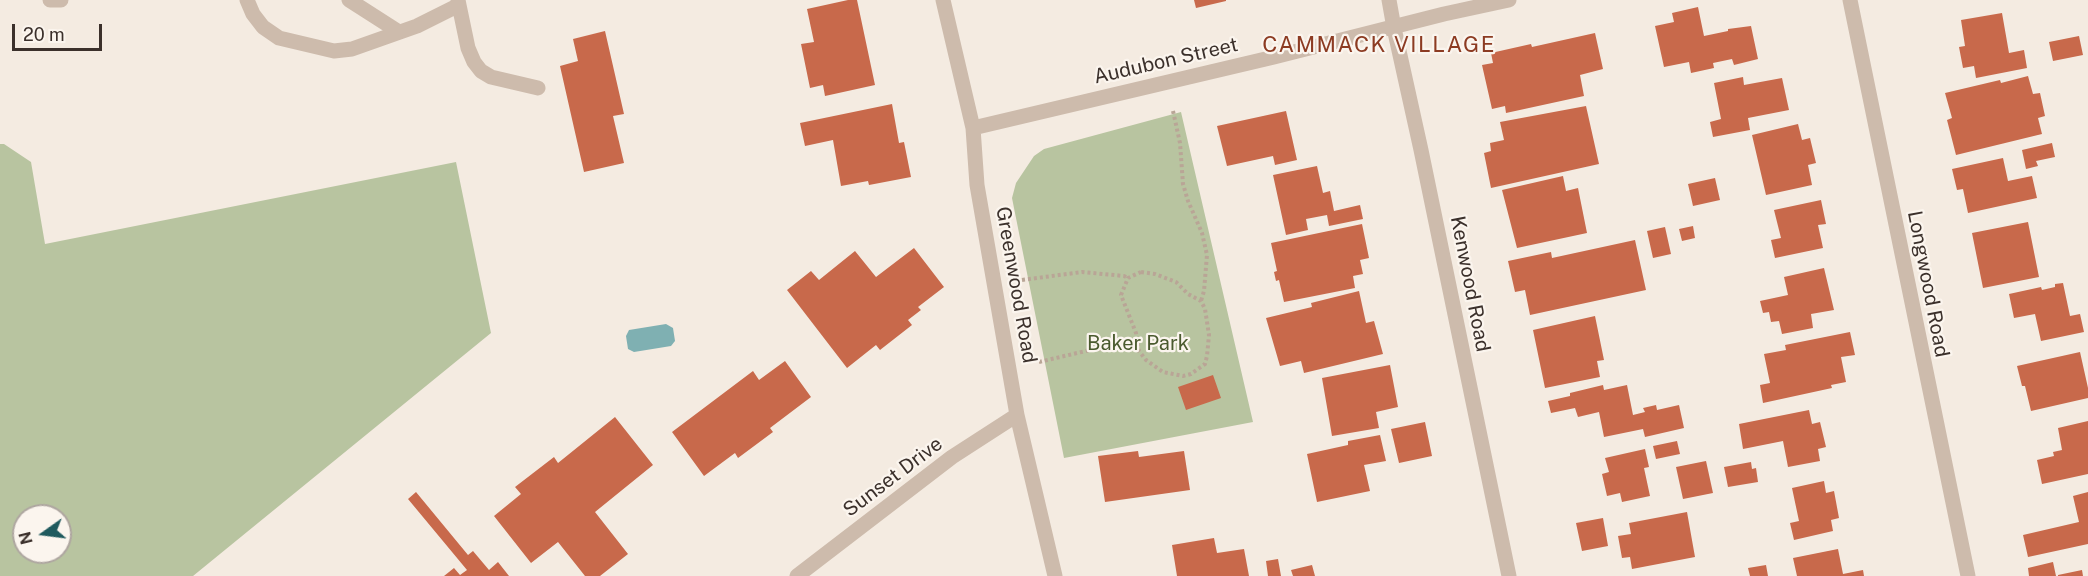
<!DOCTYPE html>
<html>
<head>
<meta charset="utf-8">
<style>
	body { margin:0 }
	#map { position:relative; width:2088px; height:576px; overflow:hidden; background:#f4ebe1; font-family:"Public Sans",sans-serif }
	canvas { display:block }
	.north { position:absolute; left:12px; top:504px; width:60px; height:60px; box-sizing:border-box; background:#fbf5ee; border:2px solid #aea6a0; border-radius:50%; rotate:256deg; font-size:16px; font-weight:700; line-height:24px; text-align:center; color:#3b302b }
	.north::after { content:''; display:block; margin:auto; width:21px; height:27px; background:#1f5a5e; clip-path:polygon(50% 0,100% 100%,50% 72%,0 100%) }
	.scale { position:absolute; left:12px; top:24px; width:90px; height:27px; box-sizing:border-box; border:3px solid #3b302b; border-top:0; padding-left:8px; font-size:18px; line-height:21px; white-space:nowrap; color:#3b302b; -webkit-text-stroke:4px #fbf5ee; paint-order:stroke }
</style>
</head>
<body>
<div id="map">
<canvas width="2088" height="576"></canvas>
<div class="north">N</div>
<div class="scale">20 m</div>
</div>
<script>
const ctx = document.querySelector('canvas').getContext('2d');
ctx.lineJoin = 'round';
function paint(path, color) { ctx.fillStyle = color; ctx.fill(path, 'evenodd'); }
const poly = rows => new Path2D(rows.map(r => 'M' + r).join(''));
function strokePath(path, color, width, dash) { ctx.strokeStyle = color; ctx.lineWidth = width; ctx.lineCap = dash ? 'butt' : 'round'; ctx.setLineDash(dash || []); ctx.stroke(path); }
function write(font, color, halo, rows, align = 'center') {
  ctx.font = font + ' "Public Sans",sans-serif'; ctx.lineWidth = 4.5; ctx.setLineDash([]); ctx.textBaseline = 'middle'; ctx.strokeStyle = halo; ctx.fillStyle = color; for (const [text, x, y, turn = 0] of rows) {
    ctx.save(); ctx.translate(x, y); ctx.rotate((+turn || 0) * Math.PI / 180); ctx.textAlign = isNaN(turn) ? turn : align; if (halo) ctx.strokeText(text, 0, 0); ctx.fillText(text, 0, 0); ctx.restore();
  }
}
const green = poly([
	[1181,112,1253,422,1064,458,1012,198,1016,183,1034,156,1044,149],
	[0,144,4,144,31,162,45,244,456,162,491,333,193,576,0,576],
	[24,516,60,516,60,552,24,552]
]);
const water = poly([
	[666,324,673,328,675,341,671,346,634,352,628,349,626,336,629,330]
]);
const building = poly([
	[848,0,857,0,875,85,825,96,823,85,810,88,801,44,814,42,807,9],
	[1194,0,1226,0,1226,1,1196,8],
	[1698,7,1704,36,1728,31,1728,29,1751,26,1758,59,1734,65,1732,59,1713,63,1714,68,1691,73,1689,62,1664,67,1655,26,1674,22,1672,13],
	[2002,13,2009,53,2024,50,2027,68,1976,78,1974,66,1963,68,1959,47,1965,46,1961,20],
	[605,31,624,114,613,116,624,163,584,172,560,66,578,61,573,39],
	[1595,33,1603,69,1580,75,1584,96,1506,113,1505,106,1492,109,1482,65,1493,63,1491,53,1531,44,1532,47],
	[2079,36,2083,55,2053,61,2049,42],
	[2028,76,2033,94,2040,93,2045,116,2038,118,2042,134,1956,155,1947,120,1952,118,1945,93,2000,80,2001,83],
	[1743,77,1744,85,1782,78,1789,110,1748,118,1750,130,1713,137,1710,122,1721,119,1714,83],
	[892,104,899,143,904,142,911,177,869,185,868,181,841,186,833,140,805,146,800,123],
	[1586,106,1599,164,1491,188,1484,153,1491,151,1490,143,1504,140,1500,122],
	[1286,111,1297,160,1275,165,1273,156,1227,166,1217,126],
	[1798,124,1802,140,1810,138,1816,163,1808,165,1812,185,1766,195,1752,135],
	[2052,143,2055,157,2036,161,2038,166,2026,169,2022,150],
	[2003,158,2008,181,2032,176,2037,198,1968,213,1963,189,1957,190,1952,169],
	[1317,166,1323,193,1330,191,1334,211,1360,205,1363,219,1329,226,1327,215,1306,219,1308,230,1286,235,1273,175],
	[1563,176,1566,191,1578,188,1587,233,1517,248,1502,190],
	[1715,178,1720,200,1693,206,1688,184],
	[1821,200,1826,224,1818,225,1823,248,1775,258,1771,240,1781,238,1774,210],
	[2028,222,2039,277,1983,288,1972,233],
	[1362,224,1369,258,1360,260,1363,274,1353,276,1355,288,1284,302,1279,280,1276,281,1274,272,1277,271,1271,243],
	[1693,226,1695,238,1682,241,1679,229],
	[1665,227,1671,254,1653,258,1647,231],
	[1635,240,1646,290,1530,315,1525,290,1515,292,1508,261,1551,252,1552,258],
	[914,248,944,287,918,307,921,310,908,320,912,325,880,350,876,345,847,368,787,290,811,271,819,280,855,251,876,277],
	[1824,268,1834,310,1811,314,1813,328,1782,334,1779,321,1771,322,1769,312,1763,313,1760,301,1788,295,1784,277],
	[2063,283,2070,316,2080,314,2084,332,2041,341,2035,314,2014,318,2009,294,2041,287,2042,290,2055,287,2055,284],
	[1359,291,1366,323,1374,321,1383,354,1304,373,1301,361,1280,366,1266,318,1312,307,1311,303],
	[1595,316,1604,360,1597,361,1600,377,1545,388,1533,330],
	[1850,332,1855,355,1841,357,1846,382,1831,385,1832,388,1763,403,1760,385,1770,383,1764,354,1786,350,1785,345],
	[2080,352,2088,388,2088,398,2031,411,2025,386,2022,386,2017,366],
	[785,361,811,397,770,428,773,432,738,458,735,453,704,476,672,432,753,371,759,380],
	[1390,365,1398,407,1376,412,1379,428,1332,436,1322,378],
	[1213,375,1221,398,1186,410,1178,387],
	[1603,385,1604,390,1627,385,1633,415,1645,412,1643,408,1656,405,1657,410,1679,405,1684,428,1645,437,1643,429,1604,437,1599,412,1578,417,1575,408,1551,413,1548,401,1570,396,1570,393],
	[1809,410,1812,424,1820,422,1826,447,1818,449,1820,461,1788,467,1783,441,1743,449,1739,424],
	[615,417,653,465,595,512,628,554,600,576,585,576,558,542,531,563,494,516,521,494,515,487,554,457,558,463],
	[2088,421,2088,474,2042,484,2037,460,2054,456,2053,452,2062,450,2058,428],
	[1425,422,1432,456,1399,463,1391,429],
	[1380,435,1386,461,1364,465,1370,491,1317,502,1307,454,1348,445,1348,441],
	[1677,441,1680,454,1656,459,1653,446],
	[1645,449,1649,467,1644,468,1650,496,1622,502,1620,493,1607,496,1602,474,1609,472,1605,458],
	[1138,451,1139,457,1184,451,1190,490,1105,502,1098,456],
	[1706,461,1713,493,1683,499,1676,467],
	[1751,462,1752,469,1756,468,1758,482,1728,487,1724,467],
	[1824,481,1826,493,1834,491,1839,518,1831,520,1833,531,1794,540,1790,523,1799,521,1792,488],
	[416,492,468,555,473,551,489,570,498,562,509,576,444,576,454,568,460,575,467,570,408,499],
	[2088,492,2088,544,2028,557,2023,535,2079,522,2073,496],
	[1687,512,1695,557,1632,569,1630,557,1622,558,1618,536,1631,534,1629,523],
	[1603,518,1608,546,1582,551,1576,523],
	[1214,538,1217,553,1244,549,1249,576,1177,576,1172,545],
	[1838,549,1843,574,1863,570,1864,576,1797,576,1793,558],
	[1278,559,1281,576,1268,576,1266,561],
	[2053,562,2056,576,2029,576,2028,568],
	[1312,565,1315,576,1293,576,1291,570],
	[1766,565,1768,576,1750,576,1748,568],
	[2082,570,2083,576,2058,576,2058,575]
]);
const path = poly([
	[1173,111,1180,143,1183,184,1188,201,1202,233,1207,255,1204,291,1201,301],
	[1141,272,1155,274,1176,282,1188,294,1201,301,1205,309,1209,335,1207,356,1205,364,1191,374,1183,376,1163,372,1146,360,1139,351,1136,333,1121,295,1128,278,1141,272],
	[1022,280,1082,272,1124,276,1128,278],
	[1039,362,1090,350,1138,346]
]);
const minor = poly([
	[50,0,61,0],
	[247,0,253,14,263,27,279,38,334,51,352,49,417,26,459,5,458,0],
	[349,0,399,32],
	[943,0,973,128,977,185,1017,415,1055,576],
	[1389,0,1394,28,1421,150,1509,576],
	[1850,0,1968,576],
	[459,5,468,48,474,62,481,71,491,77,538,88],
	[973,128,1274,57,1444,14,1509,0],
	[797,576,952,457,1017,415]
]);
const streetNames = [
	["Audubon Street",1166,61,-13],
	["Kenwood Road",1470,284,79],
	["Longwood Road",1928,284,79],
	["Greenwood Road",1016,285,80],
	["Sunset Drive",893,477,-37]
];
const parkNames = [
	["Baker Park",1138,344]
];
const quarterNames = [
	["CAMMACK VILLAGE",1379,45]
];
paint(green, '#b8c4a0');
paint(water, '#7fb0b2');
paint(building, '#c8694b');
strokePath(path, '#b9a596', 4, [3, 3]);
strokePath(minor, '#cdbbac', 15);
write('20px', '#3b302b', '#fbf5ee', streetNames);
write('20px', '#4a5a2e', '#fbf5ee', parkNames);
ctx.letterSpacing = '1.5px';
write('22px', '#8c3b22', '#fbf5ee', quarterNames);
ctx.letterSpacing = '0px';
</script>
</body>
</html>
